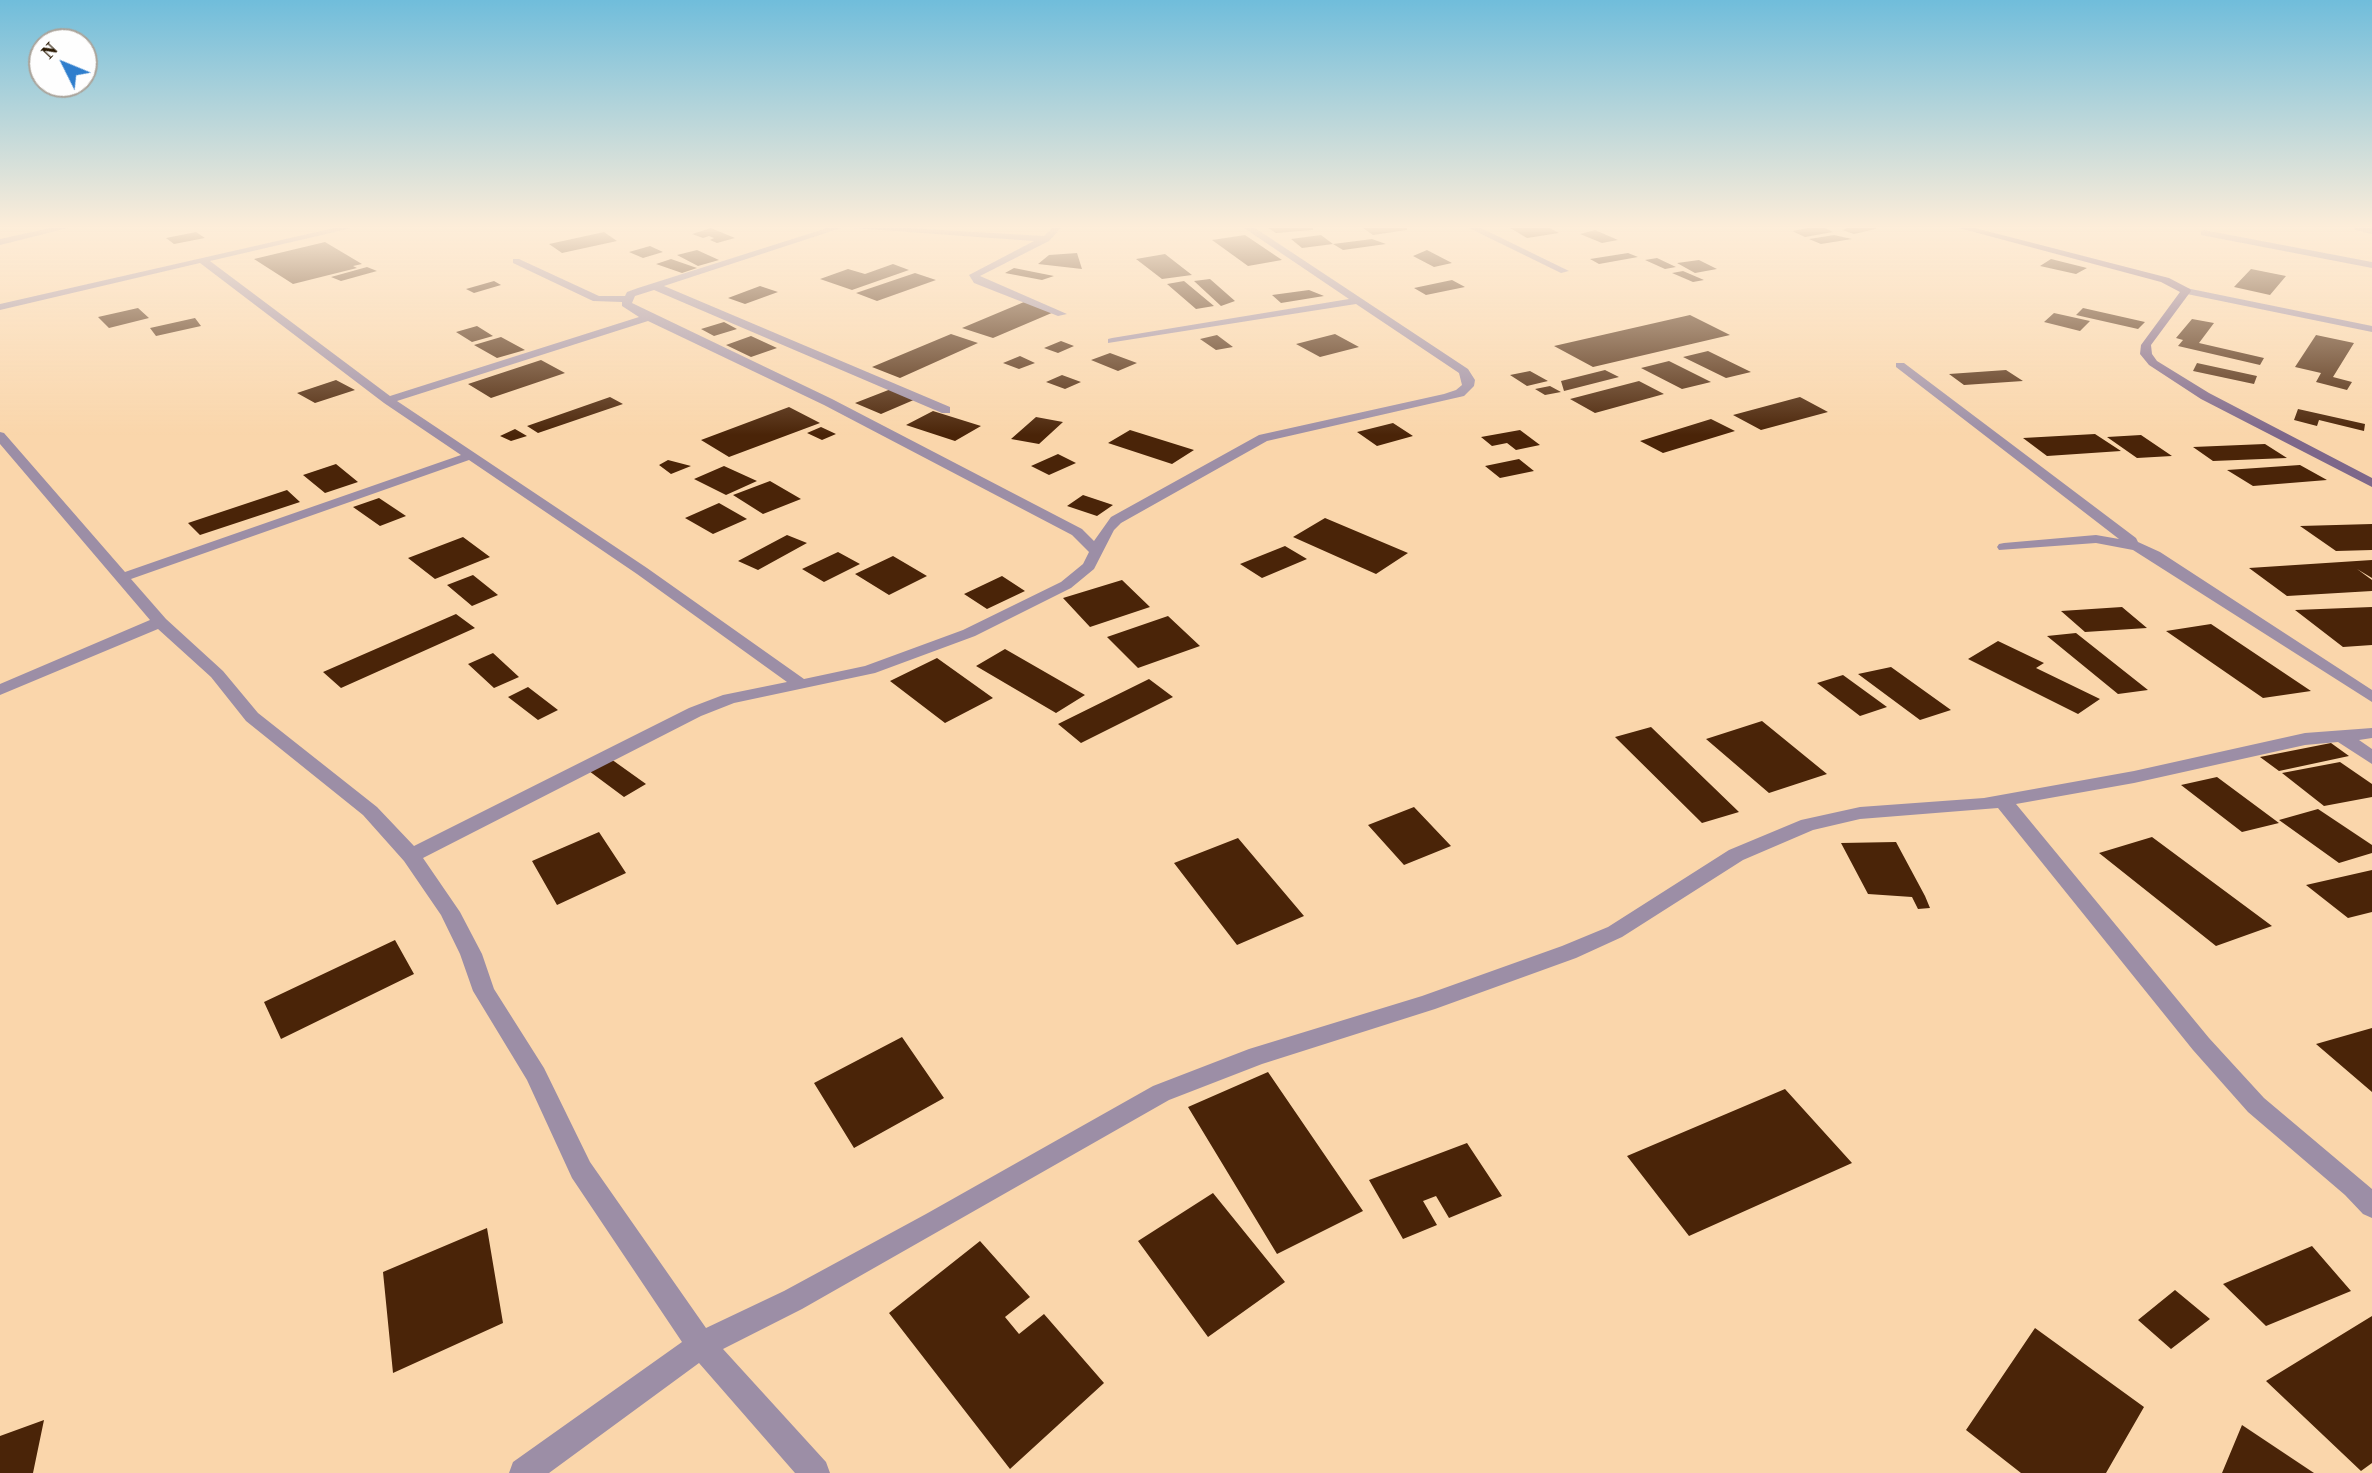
<!DOCTYPE html>
<html>
<head>
<meta charset="utf-8">
<style>
	body { margin:0 }
	#map { position:relative; width:2372px; height:1473px; overflow:hidden; background:#fad6ab; font-family:"Source Serif 4",serif }
	canvas { display:block }
	.north { position:absolute; left:28px; top:28px; width:70px; height:70px; box-sizing:border-box; background:#fefefe; border:2px solid #aaa39a; border-radius:50%; rotate:313deg; font-size:19px; font-weight:700; line-height:28px; text-align:center; color:#2b1b05 }
	.north::after { content:''; display:block; margin:auto; width:24px; height:32px; background:#2f7ecd; clip-path:polygon(50% 0,100% 100%,50% 72%,0 100%) }
</style>
</head>
<body>
<div id="map">
<canvas width="2372" height="1473"></canvas>
<div class="north">N</div>
</div>
<script>
const ctx = document.querySelector('canvas').getContext('2d');
ctx.lineJoin = 'round';
function paint(path, color) { ctx.fillStyle = color; ctx.fill(path, 'evenodd'); }
const poly = rows => new Path2D(rows.map(r => 'M' + r).join(''));
const building = poly([
	[711,228,735,238,717,243,710,240,714,238,709,236,703,238,692,234],
	[1268,228,1313,228,1313,230,1276,233],
	[1363,228,1407,228,1407,230,1373,235],
	[1510,228,1550,228,1559,233,1527,238],
	[1808,228,1825,228,1833,232,1805,237,1792,231],
	[1848,228,1876,228,1876,229,1854,234,1842,230],
	[1595,230,1618,240,1602,243,1580,234],
	[196,232,205,238,174,244,166,238],
	[604,232,617,241,562,253,549,244],
	[1245,235,1282,260,1248,266,1212,240],
	[1321,235,1333,244,1302,248,1291,239],
	[1834,235,1852,239,1821,244,1809,239],
	[1372,239,1386,244,1343,250,1333,244],
	[325,242,362,264,353,266,357,268,293,284,254,259],
	[650,246,663,252,643,258,629,252],
	[697,250,719,260,698,266,677,255],
	[1427,250,1452,263,1434,267,1413,256],
	[1077,253,1082,269,1038,264,1049,255],
	[1628,253,1638,257,1599,264,1590,259],
	[1165,254,1192,275,1162,279,1136,259],
	[1657,258,1676,267,1665,269,1645,260],
	[671,259,697,268,682,273,656,264],
	[2051,259,2087,268,2076,274,2040,266],
	[1699,260,1717,269,1695,273,1677,263],
	[893,264,909,270,852,290,820,279,848,269,865,274],
	[367,267,377,271,341,281,331,277],
	[1014,268,1054,276,1042,280,1005,273],
	[2251,269,2286,276,2270,295,2234,287],
	[1683,271,1704,280,1693,282,1672,273],
	[915,273,936,280,877,301,856,293],
	[1210,279,1235,301,1221,306,1194,281],
	[1452,280,1465,287,1426,295,1414,288],
	[494,281,501,285,474,293,466,289],
	[1184,281,1214,306,1196,309,1167,284],
	[760,286,778,292,745,304,728,298],
	[1309,290,1324,296,1281,303,1272,295],
	[1024,302,1054,312,993,338,962,328],
	[138,308,149,318,109,328,98,317],
	[2083,308,2145,322,2138,329,2076,315],
	[2054,313,2090,321,2080,331,2044,322],
	[1690,315,1730,335,1593,367,1554,346],
	[195,318,201,326,156,336,150,328],
	[2192,319,2214,323,2199,343,2264,358,2260,365,2178,346,2183,340,2176,338],
	[724,322,737,329,714,336,701,329],
	[477,326,493,336,472,342,456,332],
	[951,334,978,343,900,378,872,367],
	[1335,334,1359,347,1320,357,1296,344],
	[1217,335,1233,347,1216,350,1200,339],
	[2316,335,2354,343,2333,377,2352,382,2347,390,2316,382,2321,373,2295,367],
	[751,336,777,348,751,357,726,345],
	[501,337,525,350,497,358,474,345],
	[1061,341,1074,346,1058,353,1044,348],
	[1708,351,1751,372,1726,378,1683,357],
	[1110,353,1137,363,1118,371,1091,360],
	[1020,356,1035,363,1019,369,1003,363],
	[541,360,565,373,491,398,468,384],
	[1669,361,1711,382,1682,389,1641,368],
	[2197,363,2257,376,2254,384,2193,371],
	[1605,370,1619,377,1564,391,1561,381],
	[2006,370,2023,381,1964,385,1949,374],
	[1530,371,1548,381,1527,386,1510,375],
	[1062,375,1081,382,1065,389,1046,382],
	[336,380,355,390,315,403,297,393],
	[1639,381,1664,394,1595,413,1570,399],
	[1550,386,1561,392,1545,395,1535,389],
	[891,389,916,399,881,414,855,403],
	[610,397,623,404,538,433,527,426],
	[1800,397,1828,412,1761,430,1733,415],
	[789,407,820,423,729,457,701,440],
	[2298,409,2365,424,2364,431,2319,420,2317,426,2294,420],
	[933,411,981,426,955,441,906,425],
	[1036,417,1063,422,1039,444,1011,439],
	[1711,419,1735,431,1663,453,1640,441],
	[1393,423,1413,436,1377,446,1357,432],
	[821,427,836,434,822,440,807,433],
	[515,429,527,436,511,441,500,436],
	[1130,430,1194,450,1172,464,1108,443],
	[1520,430,1540,445,1516,450,1507,443,1492,446,1481,437],
	[2095,434,2121,451,2047,456,2023,438],
	[2141,435,2172,456,2137,458,2107,437],
	[2265,444,2287,458,2213,461,2193,447],
	[1058,454,1076,463,1049,475,1031,466],
	[1519,459,1534,471,1500,478,1485,466],
	[668,460,691,466,671,474,659,465],
	[336,464,358,482,325,493,303,475],
	[2300,465,2327,480,2253,486,2227,470],
	[724,466,757,481,726,495,694,479],
	[770,481,801,499,763,514,733,495],
	[287,490,300,502,200,535,188,523],
	[1083,495,1113,505,1097,516,1067,506],
	[379,498,406,516,380,526,353,507],
	[719,503,747,519,713,534,685,518],
	[1325,518,1408,553,1376,574,1293,537],
	[2372,524,2372,550,2336,551,2300,526],
	[787,535,807,543,758,570,738,561],
	[463,537,490,557,435,579,408,558],
	[1285,546,1307,559,1262,578,1240,564],
	[838,552,860,564,824,582,802,569],
	[893,556,927,576,889,595,855,574],
	[2372,560,2372,578,2357,569,2372,580,2372,591,2287,596,2249,568],
	[473,575,498,595,472,606,447,585],
	[1002,576,1025,591,987,609,964,594],
	[1122,580,1150,607,1090,627,1063,598],
	[2122,607,2147,628,2085,632,2061,611],
	[2372,607,2372,645,2343,647,2295,610],
	[456,614,475,628,341,688,323,672],
	[1168,616,1200,646,1138,668,1107,637],
	[2211,624,2311,691,2263,698,2166,631],
	[2076,633,2148,690,2118,694,2047,636],
	[1998,641,2044,663,2036,668,2100,699,2078,714,1968,659],
	[1005,649,1085,695,1056,713,976,666],
	[493,653,519,677,494,688,468,664],
	[937,658,993,698,945,723,890,681],
	[1891,667,1951,710,1920,720,1858,674],
	[1843,675,1887,707,1860,716,1817,683],
	[1149,679,1173,697,1081,743,1058,724],
	[528,687,558,710,538,720,508,697],
	[1762,721,1827,774,1769,793,1706,739],
	[1651,727,1739,812,1702,823,1615,737],
	[2331,743,2349,756,2279,771,2260,757],
	[611,759,646,784,624,797,589,771],
	[2340,762,2372,784,2372,797,2324,806,2282,773],
	[2217,777,2279,823,2242,832,2181,785],
	[1414,807,1451,846,1404,865,1368,825],
	[2318,809,2372,845,2372,853,2339,863,2279,820],
	[599,832,626,873,557,905,532,861],
	[2152,837,2272,926,2216,946,2099,853],
	[1238,838,1304,916,1237,945,1174,863],
	[1896,842,1925,896,1930,908,1918,909,1912,897,1868,894,1841,843],
	[2372,870,2372,912,2348,918,2306,885],
	[395,940,414,974,281,1039,264,1002],
	[2372,1028,2372,1092,2316,1044],
	[902,1037,944,1098,854,1148,814,1083],
	[1268,1072,1363,1211,1277,1254,1188,1107],
	[1785,1089,1852,1163,1689,1236,1627,1156],
	[1467,1143,1502,1196,1449,1218,1436,1196,1423,1201,1437,1225,1403,1239,1369,1180],
	[1213,1193,1285,1282,1208,1337,1138,1241],
	[487,1228,503,1323,393,1373,383,1272],
	[980,1241,1030,1297,1005,1317,1019,1334,1044,1314,1104,1383,1010,1469,889,1313],
	[2312,1246,2351,1291,2266,1326,2223,1284],
	[2175,1290,2210,1319,2171,1349,2138,1320],
	[2372,1316,2372,1463,2361,1471,2266,1381],
	[2035,1328,2144,1407,2106,1473,2021,1473,1966,1430],
	[44,1420,33,1473,0,1473,0,1436],
	[2242,1425,2314,1473,2222,1473]
]);
const street = poly([
	[50,228,68,228,0,245,0,239,50,228],
	[334,228,352,228,210,261,390,396,639,317,622,306,622,302,593,301,513,263,513,259,519,259,599,296,625,296,627,292,638,288,827,228,841,228,664,286,950,407,950,413,942,413,654,290,635,296,632,303,832,399,1082,529,1094,541,1111,517,1259,435,1444,394,1456,390,1462,385,1459,373,1356,304,1108,343,1108,339,1112,338,1349,299,1244,228,1255,228,1468,369,1475,380,1474,386,1464,396,1267,441,1121,523,1114,530,1094,569,1071,588,975,636,875,673,734,703,701,716,423,858,460,912,482,954,494,989,544,1068,590,1162,706,1328,784,1291,926,1214,1153,1086,1249,1049,1422,996,1562,946,1608,927,1729,850,1801,820,1860,807,1984,798,2134,771,2305,733,2372,728,2372,738,2359,740,2372,749,2372,764,2338,742,2305,745,2134,783,2016,804,2209,1038,2264,1098,2372,1189,2372,1218,2363,1214,2345,1195,2248,1112,2193,1050,1998,808,1860,819,1813,830,1743,860,1622,937,1576,958,1435,1009,1262,1064,1169,1100,802,1309,723,1349,826,1462,830,1473,795,1473,699,1363,549,1473,509,1473,513,1462,682,1342,572,1178,527,1080,473,991,460,954,441,915,404,861,363,815,246,721,211,677,158,629,0,695,0,684,150,620,0,444,0,432,4,433,125,572,461,455,384,403,200,263,0,310,0,304,334,228],
	[648,321,824,405,1072,535,1089,552,1083,564,1061,582,963,630,865,666,804,679,647,568,397,401,648,321],
	[469,460,637,574,787,682,723,695,689,708,414,846,377,807,258,713,223,671,166,619,131,579,469,460],
	[852,228,908,228,1044,236,1052,228,1061,228,1049,241,980,276,1067,314,1058,316,974,283,969,275,1034,241,852,228],
	[1469,228,1481,228,1569,271,1561,273,1469,228],
	[2354,228,2372,228,2372,234,2355,230,2354,228],
	[2204,230,2372,262,2372,268,2201,235,2201,231,2204,230],
	[2186,288,2372,326,2372,332,2182,293,2181,291,2186,288],
	[1896,363,1904,363,2136,538,2138,542,2160,552,2372,690,2372,702,2133,550,2096,543,1999,550,1997,547,1999,544,2004,543,2096,535,2119,539,1896,367,1896,363]
]);
const secondary = poly([
	[1959,228,1975,228,2169,278,2190,289,2191,291,2151,345,2152,354,2157,361,2209,393,2372,478,2372,487,2201,399,2149,365,2140,354,2141,345,2180,292,2161,282,1959,228]
]);
paint(building, '#4a2408');
paint(street, '#9c8ea6');
paint(secondary, '#7d678a');
const sky = ctx.createLinearGradient(0, 0, 0, 435);
sky.addColorStop(0, '#70bddb');
sky.addColorStop(0.52, '#fdedd9');
sky.addColorStop(1, '#fdedd900');
ctx.fillStyle = sky;
ctx.fillRect(0, 0, 2372, 435);
</script>
</body>
</html>
